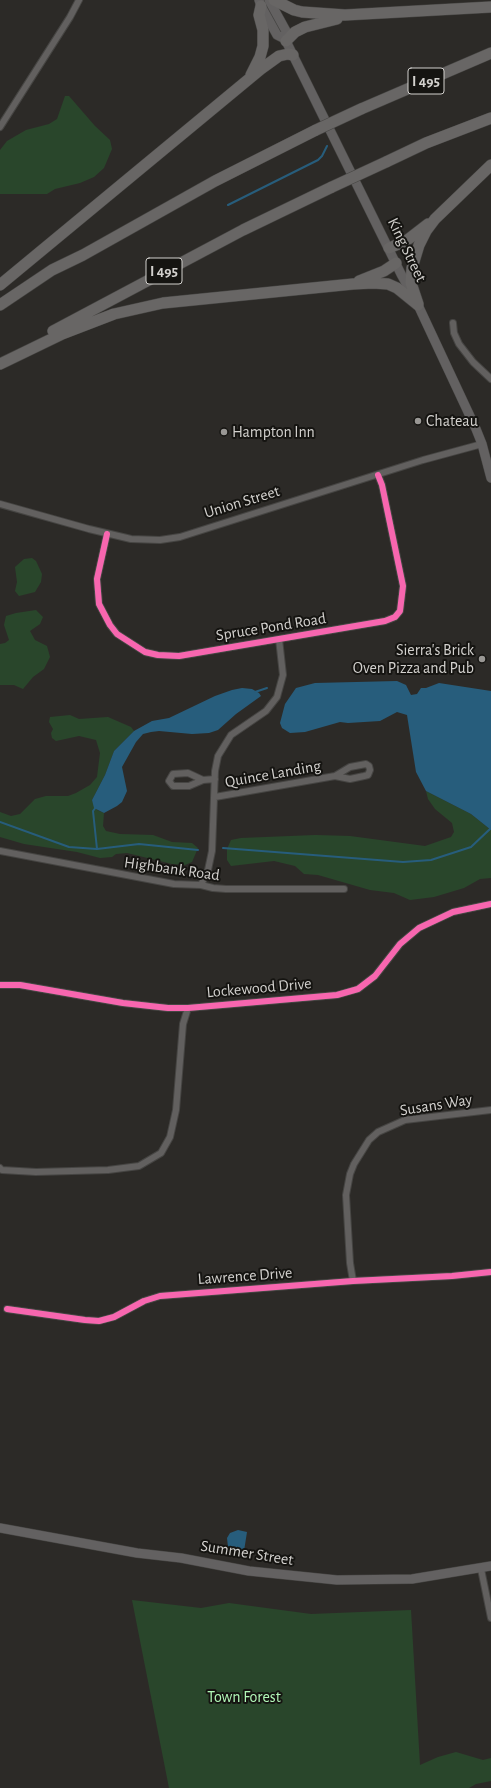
<!DOCTYPE html>
<html>
<head>
<meta charset="utf-8">
<style>
	body { margin:0 }
	canvas { display:block; background:#2c2a27 }
</style>
</head>
<body>
<canvas width="491" height="1788"></canvas>
<script>
const ctx = document.querySelector('canvas').getContext('2d');
ctx.lineJoin = 'round';
function paint(path, color) { ctx.fillStyle = color; ctx.fill(path, 'evenodd'); }
const poly = rows => new Path2D(rows.map(r => 'M' + r).join(''));
function strokePath(path, color, width, dash) { ctx.strokeStyle = color; ctx.lineWidth = width; ctx.lineCap = dash ? 'butt' : 'round'; ctx.setLineDash(dash || []); ctx.stroke(path); }
function write(font, color, halo, rows, align = 'center') {
  ctx.font = font + ' "Alegreya Sans",sans-serif'; ctx.lineWidth = 4; ctx.setLineDash([]); ctx.textBaseline = 'middle'; ctx.strokeStyle = halo; ctx.fillStyle = color; for (const [text, x, y, turn = 0] of rows) {
    ctx.save(); ctx.translate(x, y); ctx.rotate((+turn || 0) * Math.PI / 180); ctx.textAlign = isNaN(turn) ? turn : align; if (halo) ctx.strokeText(text, 0, 0); ctx.fillText(text, 0, 0); ctx.restore();
  }
}
const green = poly([
	[65,96,69,96,95,126,110,140,112,149,104,168,94,177,80,183,55,189,47,194,0,194,0,150,7,141,26,130,49,124,57,119],
	[32,558,36,561,42,574,41,582,35,592,19,596,15,591,17,582,15,567,24,559],
	[36,610,43,617,40,624,30,631,35,640,47,646,50,657,44,669,33,677,23,689,14,685,0,685,0,644,5,643,9,640,4,625,6,616,16,613],
	[70,715,79,719,108,717,131,727,134,731,114,751,105,775,92,800,97,810,104,813,103,826,106,831,120,834,153,835,172,842,192,843,198,848,192,862,185,865,172,864,127,853,116,854,112,857,100,858,77,852,24,844,0,837,0,812,11,816,20,814,35,799,46,796,68,796,76,793,90,785,97,777,100,753,96,740,79,736,56,741,52,738,51,733,53,729,49,722,50,717],
	[426,791,471,814,491,830,491,878,480,879,464,888,434,897,410,900,394,893,370,890,318,875,304,874,295,866,274,861,231,866,227,860,227,849,231,840,241,838,315,835,350,836,425,846,451,837,454,832,452,823,435,809,428,799],
	[132,1600,201,1608,229,1603,311,1614,411,1610,420,1765,438,1757,456,1752,483,1760,491,1758,491,1781,476,1784,469,1788,169,1788]
]);
const water = poly([
	[397,681,406,685,411,695,417,694,421,688,426,688,439,683,491,691,491,830,471,814,426,791,416,772,407,715,397,712,380,721,348,723,340,722,305,732,290,733,282,728,280,723,285,704,296,688,315,683],
	[242,688,252,689,259,693,261,696,236,714,218,730,209,733,192,734,159,731,151,732,143,734,136,742,122,767,127,791,122,802,117,806,104,813,94,808,92,800,105,775,114,751,134,731,152,721,169,718,215,696,232,690],
	[238,1530,247,1532,244,1551,239,1555,228,1547,227,1538,230,1533]
]);
const stream = poly([
	[228,205,318,160,322,156,327,146],
	[255,692,267,688],
	[96,807,93,811,97,849],
	[0,822,69,847,97,849,139,844,198,850],
	[223,848,403,862,431,860,471,847,491,828]
]);
const street = poly([
	[0,127,70,17,79,0],
	[453,323,454,333,459,344,473,362,491,379],
	[0,504,89,529,131,539,160,540,180,537,423,460,482,444],
	[107,534,97,579,99,604,110,625,117,634,145,652,158,655,179,656,385,621,395,617,400,611,403,586,382,485,378,475],
	[203,780,188,773,173,774,169,781,173,786,189,786,203,780,215,779],
	[215,797,335,776,350,767,366,764,369,766,370,770,368,775,364,776,350,779,335,776],
	[0,851,174,884,201,885,213,888,226,889,344,889],
	[201,885,208,870,212,851,215,771,218,756,231,735,266,711,277,697,283,675,279,639],
	[0,985,20,985,123,1003,168,1008,188,1008,337,995,358,989,375,976,400,944,419,928,453,912,491,904],
	[0,1168,2,1170,36,1172,108,1170,139,1166,161,1153,170,1137,176,1110,183,1024,188,1008],
	[353,1281,350,1263,346,1195,350,1174,354,1164,369,1140,378,1132,405,1120,491,1110],
	[7,1309,85,1320,99,1321,114,1317,144,1301,160,1296,353,1281,452,1276,491,1272],
	[481,1569,491,1618]
]);
const secondary = poly([
	[259,0,261,6,277,35,285,39,286,41,401,274,418,305,476,429,482,444,491,478],
	[269,0,286,31,285,39],
	[0,1528,137,1553,181,1558,249,1571,337,1580,412,1579,491,1566]
]);
const highway = poly([
	[274,0,294,10,302,12,345,15,491,7],
	[286,41,295,32,305,27,337,19],
	[251,75,260,57,263,46,263,30,259,15,261,6],
	[361,109,491,53],
	[386,162,426,143,491,118],
	[389,248,406,241,428,224],
	[359,281,384,271,396,263],
	[0,285,261,69,279,56,288,54,293,55],
	[418,304,411,283,412,268,419,245,426,231,435,219,491,165],
	[0,305,52,270,83,255,215,181,316,130],
	[53,331,243,230,332,187],
	[0,364,62,334,114,314,163,303,353,284,373,283,388,284,397,288,418,305]
]);
const highwayBridge = poly([
	[316,130,361,109],
	[332,187,386,162]
]);
const cycleway = poly([
	[107,534,97,579,99,604,110,625,117,634,145,652,158,655,179,656,385,621,395,617,400,611,403,586,382,485,378,475],
	[0,985,20,985,123,1003,168,1008,188,1008,337,995,358,989,375,976,400,944,419,928,453,912,491,904],
	[7,1309,85,1320,99,1321,114,1317,144,1301,160,1296,353,1281,452,1276,491,1272]
]);
const markers = [
	[418,421,4,"#999794"],
	[224,432,4,"#999794"],
	[482,659,4,"#999794"]
];
const shields = [
	[426,81,36],
	[164,271,36]
];
const shieldNames = [
	["I 495",426,81],
	["I 495",164,271]
];
const streetNames = [
	["King Street",407,250,64],
	["Union Street",242,502,-17],
	["Spruce Pond Road",271,627,-9],
	["Quince Landing",273,774,-10],
	["Highbank Road",172,869,8],
	["Lockewood Drive",259,988,-5],
	["Susans Way",436,1105,-9],
	["Lawrence Drive",245,1276,-4],
	["Summer Street",247,1553,9]
];
const poiNames = [
	["Chateau",426,421],
	["Hampton Inn",232,432],
	["Sierra's Brick",474,650,"right"],
	["Oven Pizza and Pub",474,668,"right"]
];
const parkNames = [
	["Town Forest",244,1697]
];
paint(green, '#29462b');
paint(water, '#275d7c');
strokePath(stream, '#275d7c', 2);
strokePath(street, '#464543', 8);
strokePath(secondary, '#464543', 10);
strokePath(highway, '#464543', 12);
strokePath(street, '#62605f', 6);
strokePath(secondary, '#636161', 9);
strokePath(highway, '#686665', 11);
strokePath(highwayBridge, '#464543', 12, []);
strokePath(highwayBridge, '#686665', 11);
strokePath(cycleway, '#f766af', 6);
for (const [x, y, r, color] of markers) { const dot = new Path2D(); dot.arc(x, y, r, 0, 2 * Math.PI); ctx.fillStyle = color; ctx.fill(dot); strokePath(dot, '#151411', 1.5); }
for (const [x, y, w] of shields) { const box = new Path2D(); box.roundRect(x - w / 2, y - 13, w, 26, 3); ctx.fillStyle = '#151411'; ctx.fill(box); strokePath(box, '#d3d1ce', 1); }
write('bold 15px', '#d3d1ce', null, shieldNames);
write('16px', '#d3d1ce', '#151411', streetNames);
write('16px', '#d3d1ce', '#151411', poiNames, 'left');
write('16px', '#b2f8b8', '#151411', parkNames);
</script>
</body>
</html>
